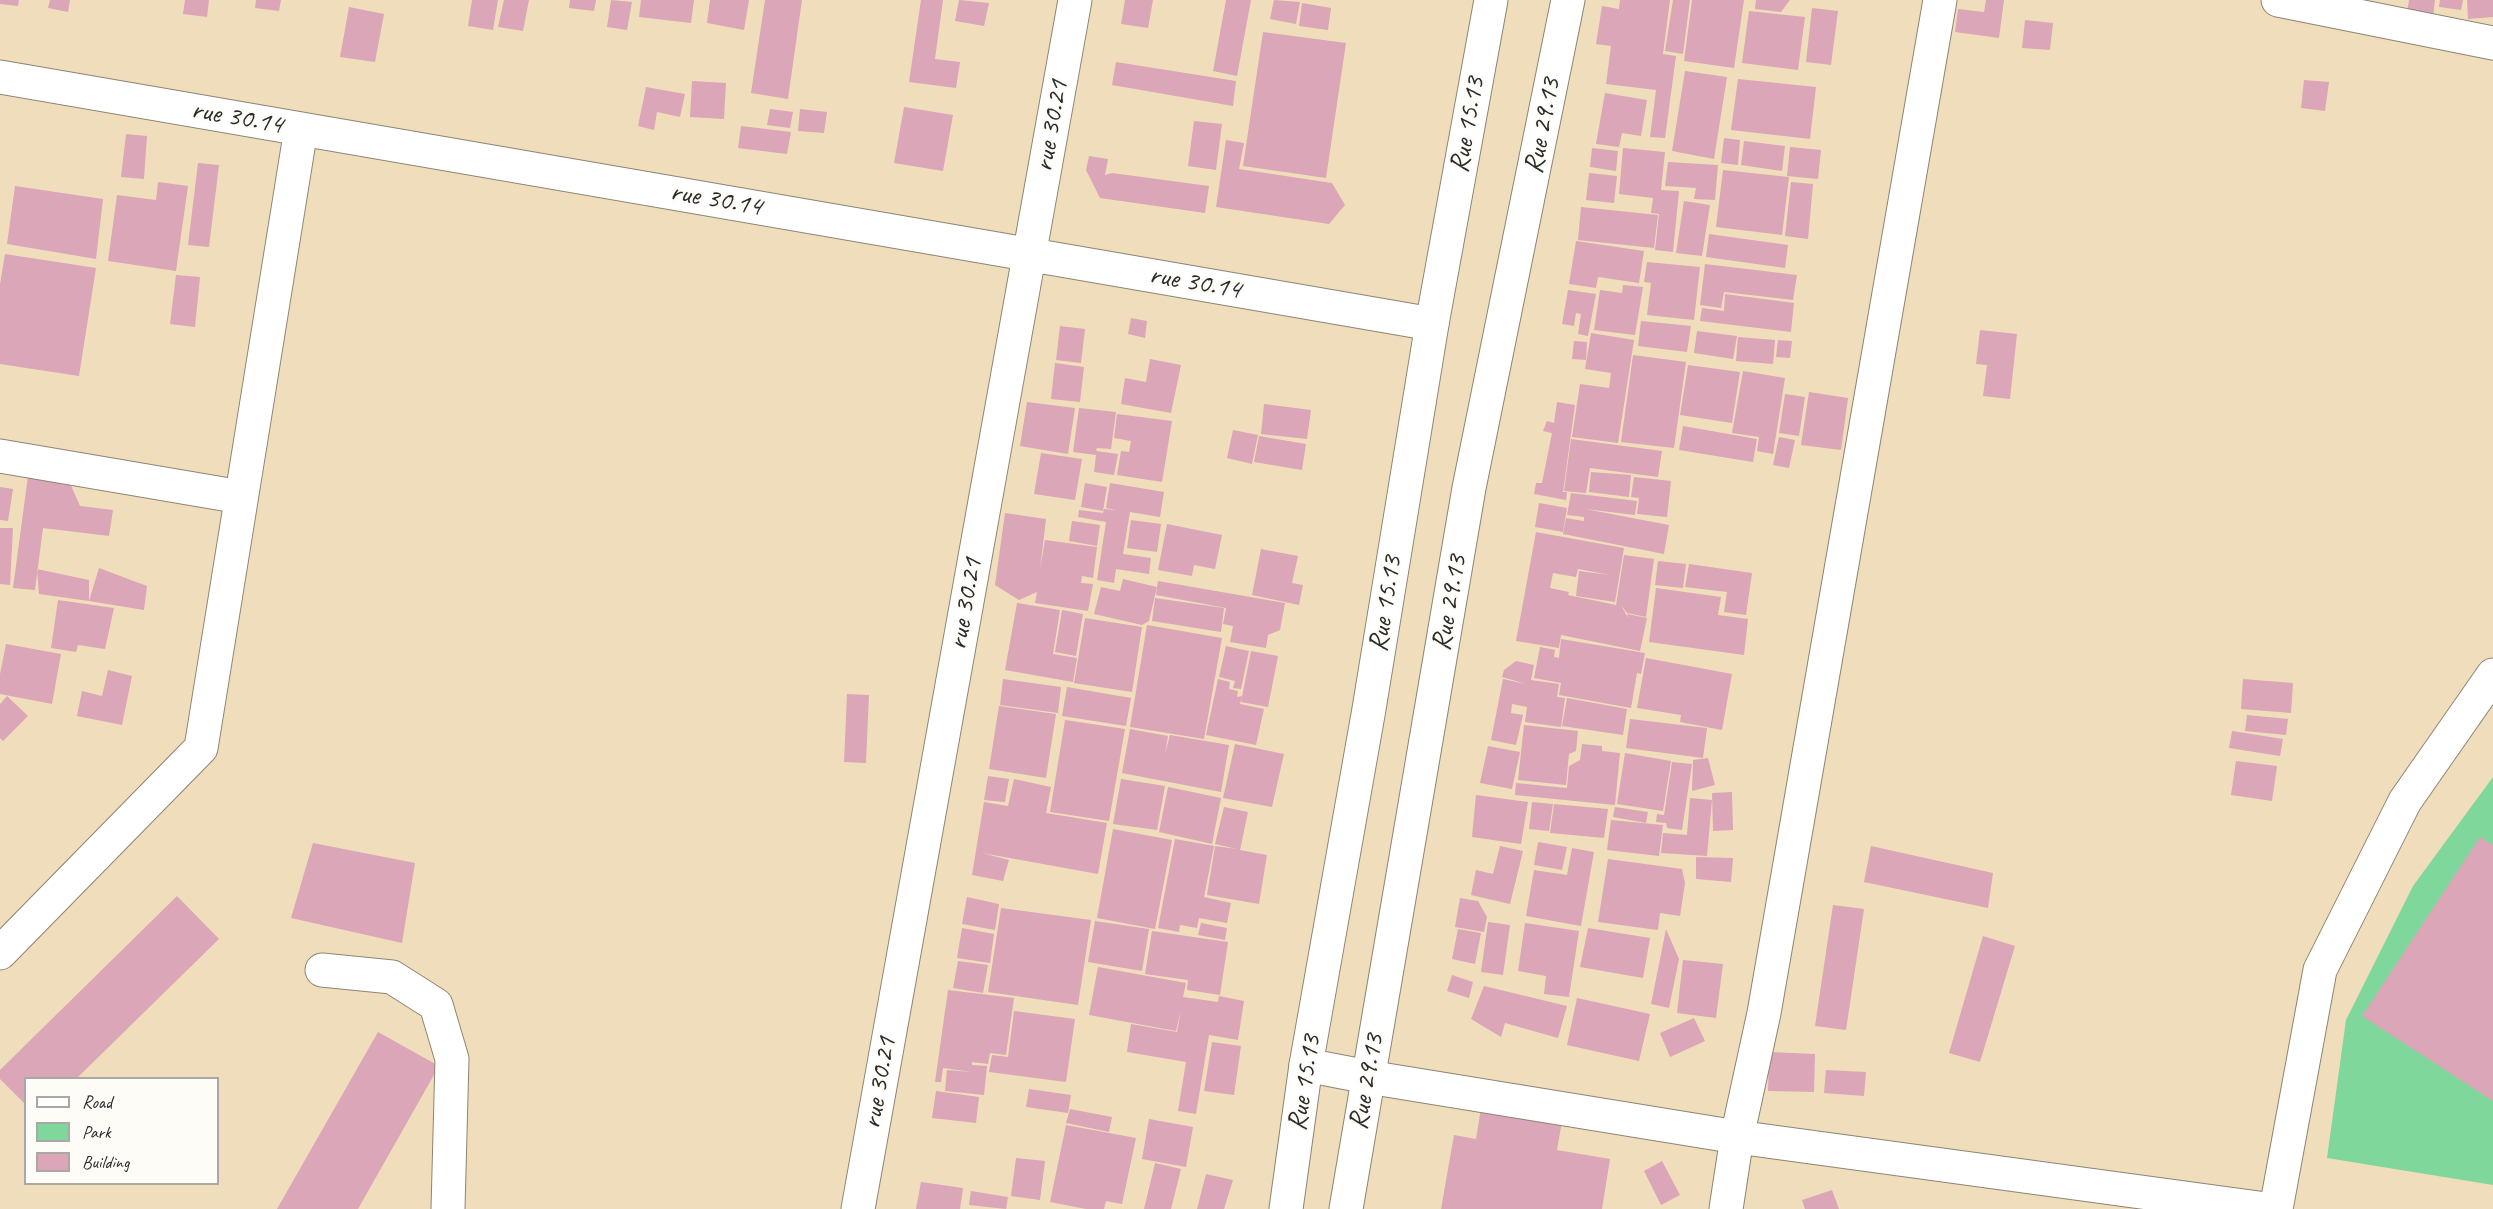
<!DOCTYPE html>
<html>
<head>
<meta charset="utf-8">
<style>
	body { margin:0 }
	#map { position:relative; width:2493px; height:1209px; overflow:hidden; background:#f0ddbc; font-family:Caveat,sans-serif }
	canvas { display:block }
	.legend { position:absolute; left:24px; top:1077px; width:195px; height:108px; box-sizing:border-box; background:#fdfcf7; border:2px solid #a9a8a5; margin:0; padding:8px 10px; list-style:none; font-size:18px; color:#2b2b2b }
	.legend li { display:flex; align-items:center; gap:12px; height:30px }
	.legend b { width:30px; border:2px solid #a9a8a5 }
</style>
</head>
<body>
<div id="map">
<canvas width="2493" height="1209"></canvas>
<ul class="legend">
<li><b style="height:8px;background:#fff"></b>Road</li>
<li><b style="height:16px;background:#80d79b"></b>Park</li>
<li><b style="height:16px;background:#dba6b7"></b>Building</li>
</ul>
</div>
<script>
const ctx = document.querySelector('canvas').getContext('2d');
ctx.lineJoin = 'round';
function paint(path, color) { ctx.fillStyle = color; ctx.fill(path, 'evenodd'); }
const poly = rows => new Path2D(rows.map(r => 'M' + r).join(''));
function strokePath(path, color, width, dash) { ctx.strokeStyle = color; ctx.lineWidth = width; ctx.lineCap = dash ? 'butt' : 'round'; ctx.setLineDash(dash || []); ctx.stroke(path); }
function write(font, color, halo, rows, align = 'center') {
  ctx.font = font + ' Caveat,sans-serif'; ctx.lineWidth = 5; ctx.setLineDash([]); ctx.textBaseline = 'middle'; ctx.strokeStyle = halo; ctx.fillStyle = color; for (const [text, x, y, turn = 0] of rows) {
    ctx.save(); ctx.translate(x, y); ctx.rotate((+turn || 0) * Math.PI / 180); ctx.textAlign = isNaN(turn) ? turn : align; if (halo) ctx.strokeText(text, 0, 0); ctx.fillText(text, 0, 0); ctx.restore();
  }
}
const green = poly([
	[2493,777,2493,1185,2327,1158,2346,1020,2413,886]
]);
const building = poly([
	[0,0,19,0,18,6,0,4],
	[50,0,70,0,68,12,48,8],
	[185,0,209,0,207,17,183,14],
	[256,0,281,0,279,11,255,8],
	[472,0,498,0,493,30,468,26],
	[504,0,529,0,523,31,498,27],
	[570,0,596,0,594,11,569,8],
	[611,0,632,2,627,30,607,27],
	[641,0,694,0,691,23,639,17],
	[710,0,749,0,744,30,707,23],
	[765,0,802,0,788,99,751,93],
	[921,0,943,0,935,59,960,62,956,88,909,82],
	[959,0,989,3,984,26,955,21],
	[1125,0,1153,0,1148,28,1121,24],
	[1226,0,1251,0,1237,76,1213,71],
	[1274,0,1300,2,1296,24,1270,19],
	[1620,0,1670,0,1663,54,1676,56,1665,138,1650,137,1656,90,1606,84,1611,46,1596,44,1602,6,1619,9],
	[1673,0,1690,0,1683,54,1665,51],
	[1692,0,1744,0,1734,68,1684,61],
	[1756,0,1790,0,1781,12,1755,9],
	[1986,0,2004,0,1999,38,1955,32,1958,9,1984,12],
	[2409,0,2435,0,2433,17,2407,13],
	[2440,0,2463,0,2461,10,2439,7],
	[2467,0,2493,0,2493,17,2468,19],
	[1302,3,1331,8,1328,30,1299,26],
	[349,7,384,14,375,62,340,57],
	[1812,8,1838,11,1831,65,1806,62],
	[1749,11,1805,17,1798,70,1742,63],
	[2025,20,2053,23,2050,50,2022,48],
	[1263,32,1346,43,1326,178,1243,166],
	[1116,62,1236,81,1233,106,1112,85],
	[1685,71,1727,77,1714,159,1672,151],
	[1738,79,1816,87,1810,139,1731,130],
	[2304,80,2329,82,2325,111,2301,108],
	[692,81,726,83,724,119,690,117],
	[646,87,685,94,680,117,657,112,654,130,638,126],
	[1605,93,1647,100,1641,136,1622,133,1619,147,1596,144],
	[904,107,953,115,943,171,894,163],
	[770,109,793,112,790,128,767,125],
	[800,109,827,112,824,133,798,131],
	[1194,121,1222,124,1216,170,1188,166],
	[741,126,791,132,787,154,738,148],
	[126,134,147,136,144,179,121,177],
	[1724,138,1740,140,1738,165,1721,163],
	[1226,140,1244,143,1239,169,1332,183,1345,205,1329,224,1216,207],
	[1744,141,1785,146,1782,171,1741,165],
	[1790,147,1821,150,1818,179,1787,176],
	[1592,148,1618,151,1616,171,1590,167],
	[1623,148,1665,152,1661,190,1679,191,1673,252,1655,250,1659,214,1651,213,1653,198,1619,194],
	[1089,156,1108,159,1105,175,1112,173,1209,186,1205,213,1100,198,1086,170],
	[1668,162,1718,165,1715,200,1694,199,1696,188,1665,186],
	[198,163,219,165,209,247,188,245],
	[1723,170,1789,177,1782,235,1716,227],
	[1589,173,1617,176,1614,203,1586,200],
	[158,182,188,186,176,271,108,261,117,195,156,200],
	[1791,182,1813,184,1808,239,1785,236],
	[15,186,103,199,96,259,7,244],
	[1684,201,1710,205,1702,256,1676,253],
	[1581,207,1658,215,1654,248,1578,240],
	[1709,234,1788,245,1785,268,1706,257],
	[1576,241,1644,251,1639,283,1598,277,1596,288,1569,284],
	[5,254,96,268,79,376,0,364,0,284],
	[1647,262,1700,267,1694,320,1647,315,1651,283,1644,282],
	[1705,264,1797,275,1793,300,1724,292,1721,308,1700,305],
	[176,275,200,277,195,327,170,324],
	[1623,285,1643,287,1635,335,1594,330,1600,290,1622,293],
	[1568,290,1596,294,1588,336,1578,334,1581,314,1576,313,1574,326,1562,324],
	[1725,294,1794,303,1791,332,1700,321,1702,308,1724,311],
	[1131,318,1147,321,1145,338,1128,334],
	[1641,321,1691,326,1687,352,1638,346],
	[1060,326,1085,329,1081,363,1056,360],
	[1980,330,2017,334,2010,399,1983,396,1987,365,1976,364],
	[1697,331,1737,336,1733,359,1694,353],
	[1591,333,1634,340,1618,443,1572,437,1580,384,1609,388,1611,373,1585,369],
	[1738,337,1775,340,1773,364,1736,361],
	[1778,340,1792,341,1790,358,1776,357],
	[1574,341,1587,342,1586,360,1572,359],
	[1633,355,1686,362,1674,448,1621,442],
	[1150,359,1181,365,1171,413,1121,404,1125,378,1146,382],
	[1055,363,1084,367,1080,402,1051,399],
	[1688,365,1740,372,1732,423,1680,415],
	[1743,371,1785,378,1773,454,1757,451,1759,437,1732,433],
	[1809,392,1848,398,1841,450,1801,445],
	[1785,394,1805,397,1799,436,1779,433],
	[1027,402,1075,408,1068,454,1020,446],
	[1557,402,1575,405,1563,492,1567,492,1566,500,1534,494,1536,483,1542,483,1552,433,1543,431,1547,421,1554,423],
	[1264,404,1311,410,1307,439,1261,434],
	[1079,408,1116,412,1111,449,1097,448,1096,451,1118,454,1114,475,1094,472,1096,455,1073,452],
	[1117,414,1172,421,1162,482,1117,475,1121,451,1129,452,1131,441,1114,438],
	[1683,426,1757,439,1753,462,1679,450],
	[1233,430,1258,435,1252,464,1227,458],
	[1259,436,1306,444,1302,470,1254,462],
	[1779,437,1795,440,1789,468,1773,465],
	[1571,439,1662,451,1658,477,1590,468,1586,493,1564,491],
	[1041,453,1082,459,1075,500,1034,494],
	[1591,472,1631,475,1629,497,1589,492],
	[28,476,69,481,80,506,113,510,109,536,43,528,35,590,13,588],
	[1634,477,1671,481,1667,517,1637,514,1639,498,1631,497],
	[1085,483,1107,487,1103,511,1081,507],
	[1110,483,1164,492,1160,517,1130,512,1123,554,1151,558,1149,574,1116,569,1114,583,1097,580,1106,522,1078,517,1079,510,1103,513,1104,509,1116,510,1106,508],
	[0,487,13,489,8,521,0,520],
	[1571,493,1637,501,1635,515,1585,509,1669,525,1664,554,1563,534,1566,518,1584,521,1584,517,1567,515],
	[1539,503,1567,508,1563,532,1535,527],
	[1005,513,1046,519,1040,569,1045,540,1097,547,1093,578,1082,576,1081,583,1093,584,1088,611,1035,603,1037,592,1019,600,995,585],
	[1131,520,1161,524,1157,552,1127,548],
	[1072,521,1100,525,1097,546,1069,541],
	[1167,524,1222,535,1215,569,1194,565,1192,576,1158,570],
	[0,528,13,528,10,585,0,584],
	[1536,532,1624,548,1615,602,1576,596,1579,571,1610,575,1578,569,1576,577,1553,573,1550,588,1569,592,1568,595,1616,605,1624,555,1654,559,1646,617,1627,613,1621,605,1628,618,1627,614,1647,618,1640,651,1561,635,1559,648,1516,641],
	[1261,549,1298,556,1292,583,1303,585,1299,605,1252,595],
	[1658,561,1686,564,1683,588,1655,585],
	[1689,564,1752,573,1746,615,1724,612,1727,592,1685,587],
	[99,568,147,586,144,610,89,601],
	[37,569,89,580,89,601,39,594],
	[1123,579,1157,587,1149,621,1142,625,1094,614,1101,587,1120,591],
	[1158,581,1285,603,1280,630,1268,635,1266,648,1230,642,1233,626,1223,624,1226,608,1156,595],
	[1656,588,1721,597,1718,615,1748,619,1744,655,1649,642],
	[1155,598,1224,608,1221,632,1152,621],
	[58,600,114,608,105,649,78,645,76,652,51,648],
	[1017,603,1060,610,1053,654,1077,658,1073,682,1005,670],
	[1062,610,1083,614,1076,656,1055,652],
	[1085,618,1142,627,1132,692,1074,683],
	[1147,625,1222,638,1204,739,1130,727],
	[1561,639,1645,653,1641,674,1637,673,1631,708,1559,695,1561,683,1534,678,1540,647,1555,650,1554,657,1559,658],
	[6,644,61,654,52,704,0,694,0,674],
	[1226,646,1249,651,1241,689,1233,688,1235,681,1219,677],
	[1251,651,1278,656,1268,707,1241,702],
	[1646,658,1732,674,1722,730,1680,722,1681,715,1637,708],
	[1516,661,1534,665,1531,680,1559,684,1557,697,1565,698,1561,727,1525,722,1527,707,1512,704,1511,713,1523,715,1516,745,1491,740,1503,679,1526,684,1502,677,1504,670],
	[108,670,132,676,122,725,77,716,82,691,102,696],
	[1003,679,1061,687,1058,713,1000,705],
	[1218,679,1230,682,1229,689,1238,691,1237,697,1242,696,1240,704,1264,709,1256,745,1206,735],
	[2243,679,2293,683,2291,713,2241,709],
	[1067,687,1131,698,1126,726,1062,716],
	[847,694,869,695,866,763,844,762],
	[7,696,28,716,3,741,0,738,0,704],
	[1567,698,1627,709,1623,735,1562,726],
	[999,706,1056,714,1046,778,989,769],
	[2247,715,2288,719,2286,735,2245,731],
	[1630,719,1707,728,1703,758,1626,748],
	[1065,720,1125,729,1109,821,1050,812],
	[1524,725,1578,731,1576,751,1569,754,1566,785,1518,780],
	[1130,729,1168,736,1165,754,1170,735,1229,745,1221,792,1122,773],
	[2232,731,2283,739,2280,756,2229,748],
	[1235,744,1284,754,1272,807,1223,798],
	[1582,744,1602,746,1602,751,1620,753,1615,805,1515,795,1516,783,1567,788,1569,766,1580,760],
	[1488,746,1520,752,1512,789,1480,783],
	[1625,753,1671,761,1663,811,1617,804],
	[1708,758,1715,785,1692,791,1693,760],
	[2236,761,2277,766,2272,801,2231,795],
	[1672,762,1692,764,1682,830,1667,828,1666,823,1656,822,1657,814,1664,815],
	[988,776,1009,779,1005,802,984,800],
	[1014,779,1051,787,1046,813,1107,823,1098,874,982,853,1009,860,1003,881,972,875,984,802,1008,806],
	[1121,779,1165,786,1157,830,1113,824],
	[1168,787,1221,798,1212,844,1159,832],
	[1732,792,1733,830,1713,831,1712,793],
	[1476,795,1528,802,1521,844,1472,837],
	[1690,798,1712,800,1707,856,1661,853,1663,833,1687,835],
	[1532,802,1553,804,1549,831,1529,829],
	[1554,804,1608,809,1604,838,1550,833],
	[1224,807,1248,812,1240,850,1267,855,1259,904,1207,895,1215,846,1237,849,1215,844],
	[1615,807,1648,812,1646,823,1613,817],
	[1611,820,1663,825,1659,856,1607,850],
	[1113,829,1172,840,1155,929,1097,918],
	[2480,837,2493,845,2493,1101,2362,1016],
	[1175,839,1214,846,1204,897,1231,903,1227,923,1199,918,1197,928,1180,925,1179,932,1158,928],
	[1538,842,1567,847,1562,870,1534,865],
	[313,843,415,863,402,943,291,918],
	[1500,846,1523,851,1510,904,1471,895,1476,870,1493,874],
	[1871,846,1993,873,1988,908,1864,882],
	[1572,848,1594,852,1581,926,1526,916,1534,870,1567,875],
	[1696,857,1733,858,1731,882,1696,879],
	[1608,859,1682,869,1685,883,1680,916,1660,913,1658,930,1598,922],
	[177,896,219,939,77,1078,26,1078,26,1105,0,1079,0,1070],
	[967,897,999,904,995,930,962,924],
	[1460,898,1478,901,1487,917,1484,932,1455,927],
	[1833,905,1864,909,1846,1030,1815,1026],
	[1001,908,1091,920,1078,1005,988,992],
	[1095,921,1149,929,1142,971,1088,962],
	[1488,922,1510,925,1503,975,1481,972],
	[1201,923,1227,928,1225,940,1198,935],
	[1525,923,1579,931,1569,997,1544,994,1546,976,1518,971],
	[962,928,994,934,990,963,957,958],
	[1588,928,1650,938,1643,978,1580,967],
	[1458,929,1481,933,1475,964,1452,959],
	[1666,929,1679,959,1669,1008,1651,1004],
	[1152,931,1228,942,1220,995,1187,990,1188,980,1145,974],
	[1983,936,2015,946,1980,1062,1949,1053],
	[1683,960,1723,964,1716,1018,1677,1013],
	[958,961,988,965,983,993,953,988],
	[1098,967,1186,983,1183,997,1218,1002,1219,996,1244,1001,1238,1040,1209,1035,1196,1114,1178,1111,1186,1062,1127,1052,1131,1024,1177,1032,1181,1010,1176,1031,1089,1015],
	[1452,975,1473,982,1469,998,1447,991],
	[1484,986,1567,1006,1558,1038,1505,1023,1501,1037,1471,1019],
	[948,990,1014,998,1006,1055,990,1053,988,1064,972,1062,972,1065,987,1066,984,1095,945,1091,947,1070,972,1072,943,1068,941,1082,935,1082],
	[1577,998,1650,1014,1639,1061,1567,1045],
	[1014,1011,1075,1019,1066,1082,989,1072,992,1055,1008,1057],
	[1694,1018,1705,1041,1670,1057,1660,1033],
	[378,1032,439,1066,358,1209,277,1209],
	[1212,1042,1241,1046,1234,1095,1204,1091],
	[1769,1052,1815,1054,1814,1092,1768,1091],
	[1826,1070,1866,1072,1864,1096,1824,1093],
	[1029,1089,1071,1095,1068,1113,1026,1107],
	[936,1091,979,1097,976,1123,932,1118],
	[1481,1108,1562,1121,1557,1150,1610,1159,1602,1209,1441,1209,1454,1135,1476,1139],
	[1070,1109,1112,1117,1109,1132,1066,1123],
	[1149,1119,1193,1127,1186,1167,1142,1159],
	[1066,1125,1136,1138,1122,1204,1106,1201,1104,1209,1086,1209,1050,1202],
	[1016,1158,1045,1161,1040,1200,1011,1196],
	[1662,1161,1680,1195,1661,1205,1644,1171],
	[1155,1163,1181,1169,1171,1209,1144,1209],
	[1206,1174,1233,1180,1224,1209,1197,1209],
	[921,1182,963,1188,960,1209,916,1209],
	[1832,1190,1839,1209,1805,1209,1802,1200],
	[971,1191,1008,1197,1006,1209,969,1205]
]);
const minor = poly([
	[2278,0,2493,43],
	[0,77,1432,324],
	[0,456,241,497],
	[0,953,201,748,301,129],
	[322,970,392,977,436,1005,452,1059,448,1209],
	[1306,1065,1368,1077,1737,1137,2266,1209],
	[858,1209,1075,0],
	[1726,1209,1737,1137,1764,1013,1940,0],
	[2276,1209,2320,970,2405,801,2493,675]
]);
const major = poly([
	[1286,1209,1306,1065,1369,709,1432,324,1491,0],
	[1346,1209,1469,488,1568,0]
]);
const streetNames = [
	["rue 30.14",237,118,10],
	["Rue 15.13",1468,125,-80],
	["rue 30.21",1052,126,-80],
	["Rue 29.13",1543,126,-79],
	["rue 30.14",716,200,10],
	["rue 30.14",1195,283,10],
	["Rue 29.13",1450,603,-80],
	["rue 30.21",966,604,-80],
	["Rue 15.13",1386,604,-81],
	["Rue 29.13",1367,1082,-80],
	["rue 30.21",880,1083,-80],
	["Rue 15.13",1305,1083,-81]
];
paint(green, '#80d79b');
paint(building, '#dba6b7');
strokePath(minor, '#8e8474', 35);
strokePath(major, '#8e8474', 35);
strokePath(minor, '#fff', 33);
strokePath(major, '#fff', 33);
write('28px', '#2b2b2b', '#fdfcf7', streetNames);
</script>
</body>
</html>
